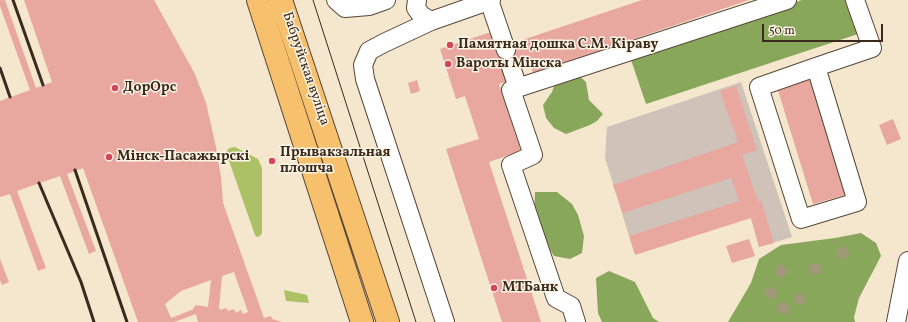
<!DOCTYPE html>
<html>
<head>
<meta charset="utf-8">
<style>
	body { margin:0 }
	#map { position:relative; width:908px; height:322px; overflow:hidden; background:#f4e7cd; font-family:Vollkorn,serif }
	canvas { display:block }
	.scale { position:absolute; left:762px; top:24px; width:121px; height:18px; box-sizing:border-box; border:2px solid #3b2a1e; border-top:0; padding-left:5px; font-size:12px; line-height:14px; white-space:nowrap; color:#3b2a1e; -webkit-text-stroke:3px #fcf5e5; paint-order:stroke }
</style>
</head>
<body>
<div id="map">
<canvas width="908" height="322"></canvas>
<div class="scale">50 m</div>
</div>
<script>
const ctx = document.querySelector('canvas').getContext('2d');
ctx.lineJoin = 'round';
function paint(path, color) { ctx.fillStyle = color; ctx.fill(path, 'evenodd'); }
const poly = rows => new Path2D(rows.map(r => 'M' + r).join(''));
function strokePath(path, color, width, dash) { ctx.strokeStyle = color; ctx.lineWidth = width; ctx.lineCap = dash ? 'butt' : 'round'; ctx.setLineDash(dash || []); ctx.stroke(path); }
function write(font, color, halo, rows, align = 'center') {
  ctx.font = font + ' Vollkorn,serif'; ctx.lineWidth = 3; ctx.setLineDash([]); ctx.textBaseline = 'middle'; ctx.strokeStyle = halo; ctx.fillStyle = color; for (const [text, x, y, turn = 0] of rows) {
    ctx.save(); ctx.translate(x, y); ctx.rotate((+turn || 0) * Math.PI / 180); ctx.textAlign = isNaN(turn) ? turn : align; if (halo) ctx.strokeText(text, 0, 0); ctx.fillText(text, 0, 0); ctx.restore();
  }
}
const industrial = poly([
	[741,82,792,237,759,247,751,218,629,236,605,158,607,127]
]);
const green = poly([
	[235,147,258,159,262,168,262,233,260,236,257,237,255,235,227,155,227,150,230,148],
	[284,290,307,295,309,303,286,301]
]);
const forest = poly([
	[802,0,846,0,858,34,646,104,630,57],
	[575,72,586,82,589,100,603,114,597,121,590,125,566,134,554,128,546,118,543,105,552,92,556,80],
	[535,192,557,192,572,204,578,215,584,236,582,253,570,259,554,256,538,231,534,216],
	[861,233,876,243,881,256,859,298,854,317,855,322,728,322,751,283,759,259,781,245,835,238],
	[609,271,635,282,653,318,659,322,602,322,598,313,596,278]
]);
const building = poly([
	[0,0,5,0,36,88,52,82,24,0,154,0,195,74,206,103,216,147,221,177,223,203,264,318,271,316,272,319,282,322,198,322,196,314,174,322,138,322,83,168,67,174,96,251,89,254,60,176,17,191,46,268,38,271,10,194,0,197,0,101,30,90,0,6],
	[234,272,248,312,243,314,241,310,236,313,234,309,228,311,226,308,220,310,219,307,222,276],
	[211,280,208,307,196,305,193,308,194,309,171,318,165,304,181,291],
	[642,0,749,0,533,73,529,61,507,68,511,80,499,84,521,151,489,162,541,322,502,322,446,149,479,139,465,96,456,99,440,49,494,31,506,50,524,44,522,40],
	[809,74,845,195,813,204,776,84],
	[417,80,420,91,411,94,408,83],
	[736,86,757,150,742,155,758,201,761,200,774,243,759,247,751,218,635,255,629,236,739,201,731,178,623,213,613,185,738,142,720,91],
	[893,119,901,139,887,145,879,125],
	[749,239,755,256,732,263,726,246],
	[0,259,9,282,2,285,0,280]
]);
const minor = poly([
	[336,0,345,8,369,6,386,0],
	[417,0,416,8,421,15,431,21],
	[489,0,506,50],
	[511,67,518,88],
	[816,67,759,87,801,219,857,202,816,67,872,48,855,0],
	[445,322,365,79,363,65,369,51,384,43,431,21,491,0],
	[576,322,571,306,556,298,511,165,533,155,511,90,787,0],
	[896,322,908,261]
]);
const major = poly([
	[258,0,362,322],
	[281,0,388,322]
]);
const tram = poly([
	[313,0,416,322]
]);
const rail = poly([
	[13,0,43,85],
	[0,68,10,97],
	[75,170,127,322],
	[39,183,81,282,94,322]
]);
const trees = [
	[843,253],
	[815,269],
	[781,271],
	[771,293],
	[800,299],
	[783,308]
];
const markers = [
	[450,45,4,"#d1495b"],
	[448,64,4,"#d1495b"],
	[115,88,4,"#d1495b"],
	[109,157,4,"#d1495b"],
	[272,161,4,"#d1495b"],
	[494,288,4,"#d1495b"]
];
const poiNames = [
	["Памятная дошка С.М. Кіраву",458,45],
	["Вароты Мінска",456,64],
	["ДорОрс",123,88],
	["Прывакзальная",280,153],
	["плошча",280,169],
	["Мінск-Пасажырскі",117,157],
	["МТБанк",502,288]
];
const streetNames = [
	["Бабруйская вуліца",305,69,71]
];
paint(industrial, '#cec2b9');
paint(green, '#acc166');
paint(forest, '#89a75b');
paint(building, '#e8a89f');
strokePath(minor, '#574638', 20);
strokePath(major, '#574638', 24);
strokePath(minor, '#fff', 18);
strokePath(major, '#f7c06c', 22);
strokePath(tram, '#3b2a1e', 1);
strokePath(rail, '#3b2a1e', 3);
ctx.fillStyle = '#a19879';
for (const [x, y] of trees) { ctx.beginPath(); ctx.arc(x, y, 6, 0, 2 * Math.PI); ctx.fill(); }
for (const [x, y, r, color] of markers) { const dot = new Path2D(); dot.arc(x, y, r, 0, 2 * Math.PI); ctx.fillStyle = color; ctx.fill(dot); strokePath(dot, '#fcf5e5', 1.5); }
write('bold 14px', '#3b2a1e', '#fcf5e5', poiNames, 'left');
write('14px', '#3b2a1e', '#fcf5e5', streetNames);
</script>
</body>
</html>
